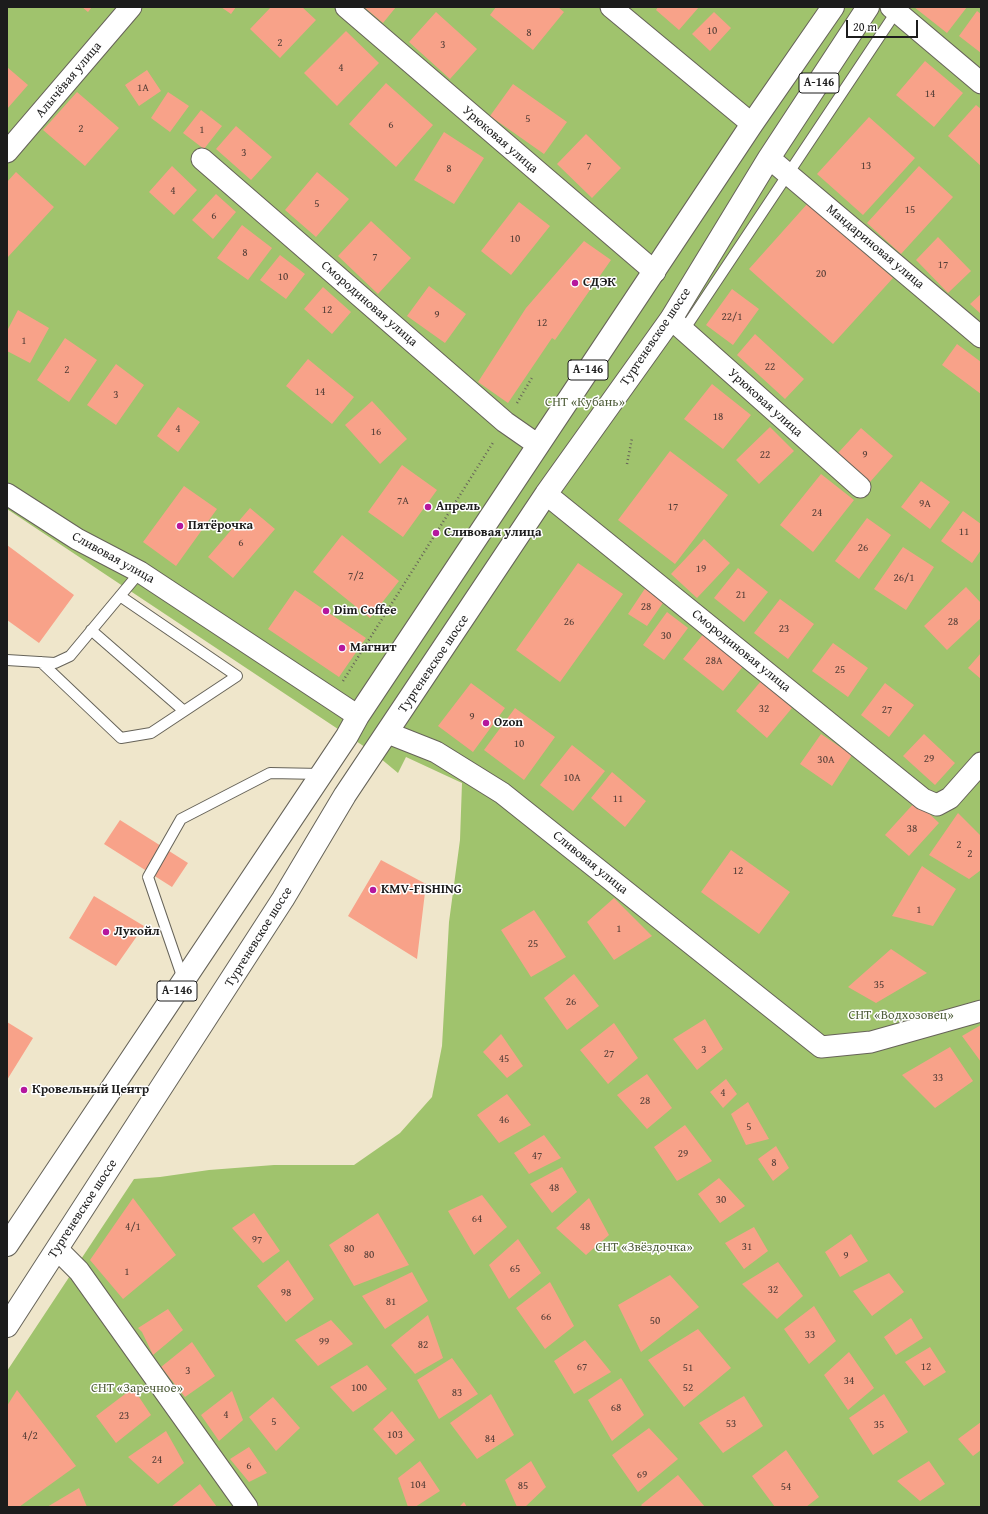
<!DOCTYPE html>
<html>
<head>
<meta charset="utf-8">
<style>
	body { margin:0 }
	#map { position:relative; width:988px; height:1514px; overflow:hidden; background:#efe6cb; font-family:"Gentium Book Plus",serif }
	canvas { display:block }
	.frame { position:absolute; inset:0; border:8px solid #1c1c1c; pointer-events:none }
	.scale { position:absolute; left:846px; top:20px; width:72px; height:18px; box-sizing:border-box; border:2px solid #1c1c1c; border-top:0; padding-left:5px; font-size:12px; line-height:14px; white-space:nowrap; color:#1c1c1c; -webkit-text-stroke:3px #fff; paint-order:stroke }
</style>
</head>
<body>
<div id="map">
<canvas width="988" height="1514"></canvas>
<div class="frame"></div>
<div class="scale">20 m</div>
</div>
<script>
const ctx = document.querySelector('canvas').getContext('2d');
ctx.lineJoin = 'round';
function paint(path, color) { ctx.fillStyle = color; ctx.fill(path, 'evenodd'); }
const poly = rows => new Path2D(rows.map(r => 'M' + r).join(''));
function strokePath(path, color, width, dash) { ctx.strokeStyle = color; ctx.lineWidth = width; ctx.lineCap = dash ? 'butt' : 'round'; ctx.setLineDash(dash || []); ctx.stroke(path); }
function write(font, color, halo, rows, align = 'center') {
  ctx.font = font + ' "Gentium Book Plus",serif'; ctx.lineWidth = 3; ctx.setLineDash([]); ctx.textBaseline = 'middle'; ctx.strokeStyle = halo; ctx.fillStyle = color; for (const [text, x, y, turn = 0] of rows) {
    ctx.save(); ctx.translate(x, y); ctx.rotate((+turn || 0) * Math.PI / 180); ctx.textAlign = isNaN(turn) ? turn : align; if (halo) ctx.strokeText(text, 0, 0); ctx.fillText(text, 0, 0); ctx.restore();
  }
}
const green = poly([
	[7,7,981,7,981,1507,7,1507,7,1371,134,1179,160,1177,209,1170,274,1165,354,1165,400,1133,432,1097,442,1046,449,922,460,840,462,783,406,757,398,773,374,753,7,509]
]);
const building = poly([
	[82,7,92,7,88,12],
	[221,7,236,7,231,14],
	[271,7,302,7,316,20,280,58,250,29],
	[364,7,396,7,383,23],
	[496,7,558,7,564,12,533,50,490,15],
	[658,7,699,7,679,30,656,10],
	[914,7,967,7,947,33],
	[977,11,981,14,981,53,959,36],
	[436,12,477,49,450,79,409,42],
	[714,12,731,28,710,51,692,34],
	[346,31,379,63,337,106,304,73],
	[925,61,963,93,934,127,896,95],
	[7,67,28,85,7,109],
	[147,70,161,91,139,106,125,85],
	[386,83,433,125,396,167,349,124],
	[513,84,567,122,544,154,490,116],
	[77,92,119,128,85,166,43,130],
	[168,92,189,106,170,132,151,118],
	[976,105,981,109,981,166,948,136],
	[201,110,222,126,204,149,183,133],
	[869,117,915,158,863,215,817,174],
	[236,126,272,157,251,180,216,149],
	[444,132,484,158,454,204,414,180],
	[586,134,621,168,592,198,557,164],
	[172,166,197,190,174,215,149,192],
	[919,166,953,197,901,254,867,223],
	[16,172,54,207,7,258,7,182],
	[317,172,349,199,316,237,285,210],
	[216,194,236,212,213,239,192,220],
	[519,202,550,226,511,275,481,251],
	[808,203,893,278,833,344,749,269],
	[371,221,411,258,378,294,338,256],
	[242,225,272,248,248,280,217,258],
	[938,237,971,271,948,293,916,260],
	[584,241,611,260,555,340,552,338,508,403,478,382,526,308],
	[280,255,305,274,286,299,260,280],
	[429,286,466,314,445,343,407,316],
	[323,287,351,312,332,334,304,309],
	[732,289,759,309,733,345,706,325],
	[981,294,981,314,970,304],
	[18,310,49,328,30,363,7,351,7,331],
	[755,334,804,379,785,399,737,355],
	[65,338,97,360,69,402,37,380],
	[957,344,981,362,981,394,942,365],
	[308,359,354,397,332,424,286,386],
	[116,364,144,385,116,425,87,405],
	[712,384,751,415,723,449,684,419],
	[372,401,407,439,380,464,345,425],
	[178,407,200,422,178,452,157,436],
	[770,427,794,451,759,484,736,460],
	[861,428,893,456,870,482,838,453],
	[670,451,728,495,675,564,618,520],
	[402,465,437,490,403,537,368,512],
	[821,474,854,500,813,552,780,525],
	[921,481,950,502,930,529,901,507],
	[184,486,217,509,176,566,143,542],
	[250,508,275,529,233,578,208,557],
	[963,511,981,524,981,550,972,563,941,541],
	[867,518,891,535,859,579,835,561],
	[342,535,399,581,370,618,313,572],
	[704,539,730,563,697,598,671,574],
	[7,545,74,595,39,643,7,620],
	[903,547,934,567,906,610,874,589],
	[578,563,623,594,560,682,516,650],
	[738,568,768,592,744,622,714,598],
	[646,587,665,600,647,626,628,614],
	[966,587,981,603,981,618,947,650,924,626],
	[295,590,366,638,339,677,268,629],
	[780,599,814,624,788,659,754,633],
	[667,612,688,628,664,660,643,645],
	[705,632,745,664,723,691,683,659],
	[833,643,868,668,848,697,812,671],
	[981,653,981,679,968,668],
	[761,681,792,708,767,738,736,711],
	[471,683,505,708,473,752,438,726],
	[885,683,914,705,889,737,861,715],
	[515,708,555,737,524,780,484,750],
	[821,734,852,755,832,786,800,764],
	[924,734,955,763,935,785,903,756],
	[572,745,605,771,573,811,540,785],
	[612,772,646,801,625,827,591,798],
	[916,801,939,823,909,856,885,835],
	[958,813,981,836,981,870,969,879,929,855],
	[120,820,188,863,172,887,104,844],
	[731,850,790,892,759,934,701,892],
	[381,860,426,884,417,959,348,916],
	[922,866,956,889,933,926,892,916],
	[94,896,144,926,116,966,69,938],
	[614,898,652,936,614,960,587,922],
	[534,910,566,957,531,977,501,930],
	[891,949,927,973,876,1003,848,987],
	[574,974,599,1006,567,1030,544,998],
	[705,1019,723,1049,697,1070,673,1039],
	[7,1022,33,1038,7,1080],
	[614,1023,638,1058,608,1084,580,1050],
	[981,1025,981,1062,962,1036],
	[501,1034,523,1066,507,1078,483,1052],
	[950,1047,973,1081,935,1108,902,1075],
	[647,1074,672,1108,647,1129,617,1095],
	[726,1079,737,1094,723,1108,710,1092],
	[507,1094,531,1125,499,1143,477,1115],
	[748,1102,769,1139,746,1145,731,1114],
	[685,1125,712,1161,677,1181,654,1147],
	[544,1135,561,1158,529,1174,514,1153],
	[776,1146,789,1168,773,1181,758,1159],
	[562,1167,577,1192,552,1213,530,1184],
	[719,1178,745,1206,720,1223,698,1194],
	[482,1195,507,1227,474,1255,448,1211],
	[133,1198,176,1255,123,1299,90,1260],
	[589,1198,609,1235,586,1255,556,1228],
	[254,1213,280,1251,263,1263,232,1228],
	[378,1213,409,1265,354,1286,329,1245],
	[754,1227,768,1251,744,1269,725,1243],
	[851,1234,868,1261,840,1277,825,1252],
	[518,1239,541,1273,509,1299,489,1265],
	[288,1260,314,1299,286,1322,257,1286],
	[778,1262,803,1296,777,1319,742,1284],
	[412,1272,428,1301,385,1329,362,1296],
	[889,1273,904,1292,872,1316,853,1291],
	[670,1275,699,1307,641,1352,618,1305],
	[550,1282,574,1326,545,1349,516,1308],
	[814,1306,836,1341,809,1364,784,1329],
	[168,1309,183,1330,153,1355,142,1332,138,1328],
	[428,1315,443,1358,415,1374,391,1345],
	[911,1318,923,1338,896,1355,884,1337],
	[331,1320,353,1344,318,1366,295,1340],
	[698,1329,731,1368,684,1407,648,1360],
	[585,1340,611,1372,574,1394,554,1361],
	[192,1342,215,1376,185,1397,161,1367],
	[930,1347,946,1372,924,1386,905,1362],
	[849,1352,874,1388,848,1410,824,1375],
	[452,1358,478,1394,439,1419,417,1380],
	[367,1365,387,1389,353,1412,330,1387],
	[621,1378,644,1415,612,1441,588,1400],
	[133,1388,151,1415,116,1443,96,1416],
	[17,1390,76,1466,19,1507,7,1507,7,1406],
	[232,1391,243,1420,219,1441,201,1415],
	[491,1394,514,1435,477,1459,450,1423],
	[884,1394,908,1432,873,1455,849,1418],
	[744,1396,763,1426,723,1453,699,1423],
	[273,1397,300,1428,276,1451,249,1417],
	[392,1411,415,1440,396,1455,373,1429],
	[981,1422,981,1450,973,1456,958,1439],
	[649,1428,678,1459,638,1492,612,1455],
	[166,1431,184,1463,158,1484,128,1457],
	[249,1447,267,1473,249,1482,230,1459],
	[786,1450,819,1497,806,1507,775,1507,752,1476],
	[420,1461,440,1491,415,1507,408,1507,398,1478],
	[531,1461,546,1487,525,1507,517,1507,505,1480],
	[929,1461,945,1484,920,1501,897,1481],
	[678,1475,705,1507,643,1507,641,1505],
	[200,1484,217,1507,171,1507],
	[79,1488,87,1507,47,1507],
	[464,1502,467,1507,459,1507]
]);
const path = poly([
	[517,403,533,376],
	[627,464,632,438],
	[343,681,494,441]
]);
const lane = poly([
	[684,330,898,9],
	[91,630,184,711],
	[7,660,55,663,70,656,140,572],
	[41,662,121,738,151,733,237,676,120,596],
	[183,979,148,877,181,819,270,773,321,774]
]);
const street = poly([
	[346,7,655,272],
	[611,7,752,124],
	[891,7,981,83],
	[7,152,131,7],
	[769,158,981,337],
	[202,159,505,422,538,445],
	[671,319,860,487],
	[7,494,77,539,140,572,358,716],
	[546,494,923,799,937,805,950,798,981,763],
	[388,733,436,752,502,793,821,1047,871,1042,981,1011],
	[57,1249,79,1271,247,1507]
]);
const highway = poly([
	[7,1245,347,736,358,716,752,124,833,7],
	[7,1326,283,899,345,795,546,494,671,319,769,158,868,7]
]);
const markers = [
	[575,283,4,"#b5179e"],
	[428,507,4,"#b5179e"],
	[180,526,4,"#b5179e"],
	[436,533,4,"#b5179e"],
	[326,611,4,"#b5179e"],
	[342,648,4,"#b5179e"],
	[486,723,4,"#b5179e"],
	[373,890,4,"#b5179e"],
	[106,932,4,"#b5179e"],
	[24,1090,4,"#b5179e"]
];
const numberNames = [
	["10",712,31],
	["8",529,33],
	["2",280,43],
	["3",443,45],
	["4",341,68],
	["1А",143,88],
	["14",930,94],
	["5",528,119],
	["6",391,125],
	["2",81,129],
	["1",202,130],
	["3",244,153],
	["7",589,166],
	["13",866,166],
	["8",449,169],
	["4",173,191],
	["5",317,204],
	["15",910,210],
	["6",214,216],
	["10",515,239],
	["8",245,253],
	["7",375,257],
	["17",943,265],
	["20",821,274],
	["10",283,277],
	["12",327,310],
	["9",437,315],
	["22/1",732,317],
	["12",542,323],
	["1",24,341],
	["22",770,367],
	["2",67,370],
	["14",320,392],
	["3",116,395],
	["18",718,417],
	["4",178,429],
	["16",376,432],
	["22",765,455],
	["9",865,455],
	["7А",403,501],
	["9А",925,504],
	["17",673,507],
	["24",817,513],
	["11",964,532],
	["6",241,543],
	["26",863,548],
	["19",701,569],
	["7/2",356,576],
	["26/1",904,578],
	["21",741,595],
	["28",646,607],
	["26",569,622],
	["28",953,622],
	["23",784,629],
	["30",666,636],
	["28А",714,661],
	["25",840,670],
	["32",764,709],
	["27",887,710],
	["9",472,717],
	["10",519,744],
	["29",929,759],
	["30А",826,760],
	["10А",572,778],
	["11",618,799],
	["38",912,829],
	["2",959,845],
	["2",970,854],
	["12",738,871],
	["1",919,910],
	["1",619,929],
	["25",533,944],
	["35",879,985],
	["26",571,1002],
	["3",704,1050],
	["27",609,1054],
	["45",504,1059],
	["33",938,1078],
	["4",723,1093],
	["28",645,1101],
	["46",504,1120],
	["5",749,1127],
	["29",683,1154],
	["47",537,1156],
	["8",774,1163],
	["48",554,1188],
	["30",721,1200],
	["64",477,1219],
	["4/1",133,1227],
	["48",585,1227],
	["97",257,1240],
	["31",747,1247],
	["80",349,1249],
	["80",369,1255],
	["9",846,1256],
	["65",515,1269],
	["1",127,1272],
	["32",773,1290],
	["98",286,1293],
	["81",391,1302],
	["66",546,1317],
	["50",655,1321],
	["33",810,1335],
	["99",324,1342],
	["82",423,1345],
	["67",582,1367],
	["12",926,1367],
	["51",688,1368],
	["3",188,1371],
	["34",849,1381],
	["100",359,1388],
	["52",688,1388],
	["83",457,1393],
	["68",616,1408],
	["4",226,1415],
	["23",124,1416],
	["5",274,1422],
	["53",731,1424],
	["35",879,1425],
	["103",395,1435],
	["4/2",30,1436],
	["84",490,1439],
	["24",157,1460],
	["6",249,1466],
	["69",642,1475],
	["104",418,1485],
	["85",523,1486],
	["54",786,1487]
];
const shields = [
	[819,83,40],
	[588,370,40],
	[177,991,40]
];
const shieldNames = [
	["А-146",819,83],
	["А-146",588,370],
	["А-146",177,991]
];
const streetNames = [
	["Алычёвая улица",69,80,-50],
	["Урюковая улица",500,140,41],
	["Мандариновая улица",875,247,40],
	["Смородиновая улица",369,304,41],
	["Тургеневское шоссе",656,337,-56],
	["Урюковая улица",765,403,42],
	["Сливовая улица",113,558,29],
	["Смородиновая улица",741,651,39],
	["Тургеневское шоссе",434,664,-56],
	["Сливовая улица",590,863,39],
	["Тургеневское шоссе",259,937,-58],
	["Тургеневское шоссе",83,1209,-57]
];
const poiNames = [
	["СДЭК",583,283],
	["Апрель",436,507],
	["Пятёрочка",188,526],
	["Сливовая улица",444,533],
	["Dim Coffee",334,611],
	["Магнит",350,648],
	["Ozon",494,723],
	["KMV-FISHING",381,890],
	["Лукойл",114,932],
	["Кровельный Центр",32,1090]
];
const parkNames = [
	["СНТ «Кубань»",585,403],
	["СНТ «Водхозовец»",901,1016],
	["СНТ «Звёздочка»",644,1248],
	["СНТ «Заречное»",137,1389]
];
paint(green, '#a0c36d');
paint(building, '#f8a289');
strokePath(lane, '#666359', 12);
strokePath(street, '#666359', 23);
strokePath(highway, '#666359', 24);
strokePath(path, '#666359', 2.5, [1, 3]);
strokePath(lane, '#fff', 10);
strokePath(street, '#fff', 21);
strokePath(highway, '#fff', 22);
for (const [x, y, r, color] of markers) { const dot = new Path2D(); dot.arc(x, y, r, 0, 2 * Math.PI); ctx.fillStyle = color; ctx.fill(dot); strokePath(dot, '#fff', 1.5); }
write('11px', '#533e37', null, numberNames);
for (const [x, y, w] of shields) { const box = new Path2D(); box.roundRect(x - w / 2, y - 10, w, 20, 3); ctx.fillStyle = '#fff'; ctx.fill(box); strokePath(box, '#1c1c1c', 1); }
write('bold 12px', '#1c1c1c', null, shieldNames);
write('13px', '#1c1c1c', '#fff', streetNames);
write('bold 13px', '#1c1c1c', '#fff', poiNames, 'left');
write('13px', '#515f3c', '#fff', parkNames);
</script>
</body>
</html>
